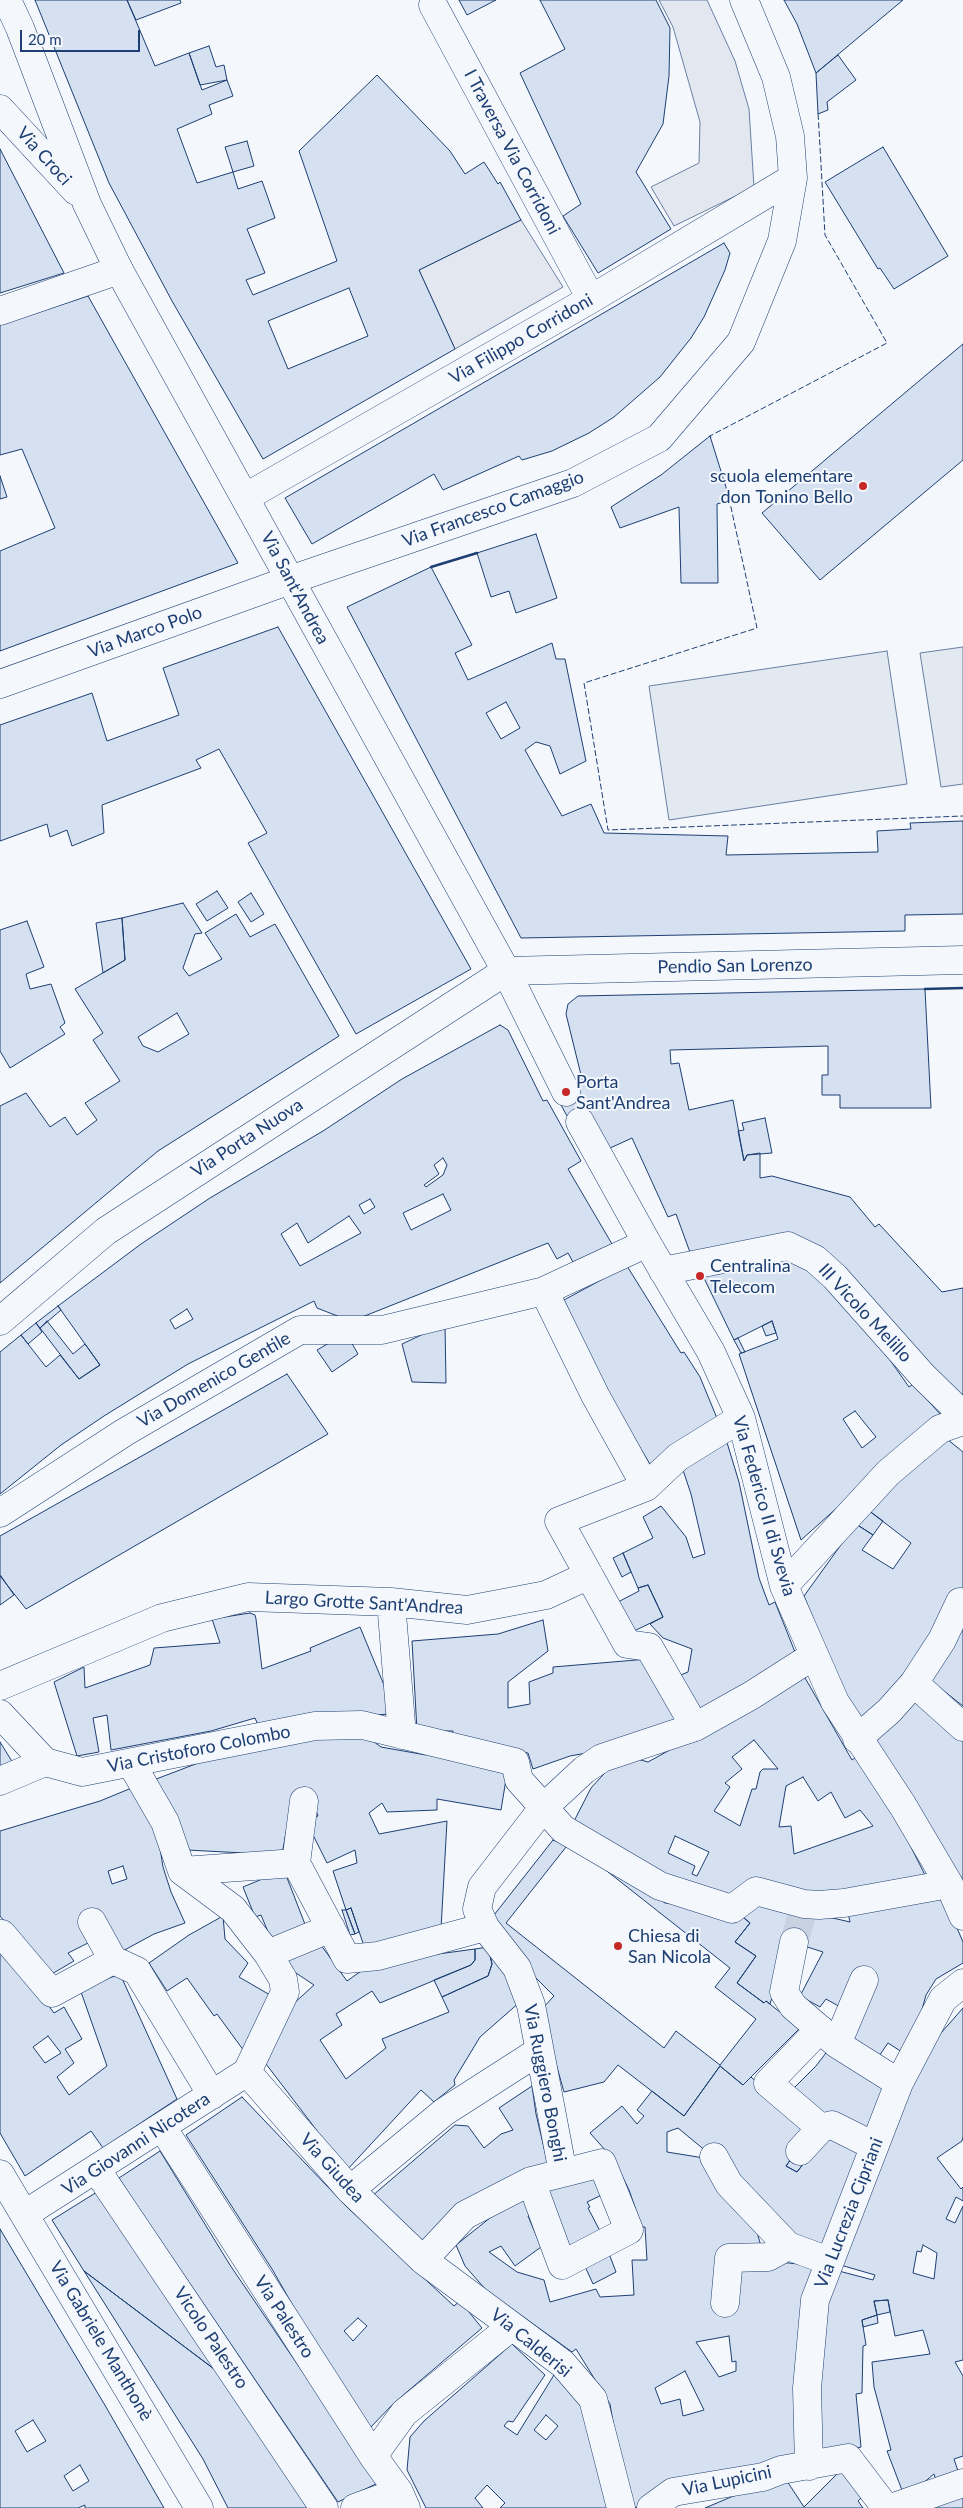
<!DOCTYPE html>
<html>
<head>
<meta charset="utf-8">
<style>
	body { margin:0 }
	#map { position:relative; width:963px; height:2508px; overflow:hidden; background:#f4f7fb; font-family:Lato,sans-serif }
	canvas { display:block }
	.scale { position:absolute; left:20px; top:30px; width:120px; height:22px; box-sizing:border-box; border:2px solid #1d3f73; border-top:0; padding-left:6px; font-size:15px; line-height:18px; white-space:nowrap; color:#1d3f73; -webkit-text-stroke:4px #f4f7fb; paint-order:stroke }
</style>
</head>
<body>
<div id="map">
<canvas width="963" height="2508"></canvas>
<div class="scale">20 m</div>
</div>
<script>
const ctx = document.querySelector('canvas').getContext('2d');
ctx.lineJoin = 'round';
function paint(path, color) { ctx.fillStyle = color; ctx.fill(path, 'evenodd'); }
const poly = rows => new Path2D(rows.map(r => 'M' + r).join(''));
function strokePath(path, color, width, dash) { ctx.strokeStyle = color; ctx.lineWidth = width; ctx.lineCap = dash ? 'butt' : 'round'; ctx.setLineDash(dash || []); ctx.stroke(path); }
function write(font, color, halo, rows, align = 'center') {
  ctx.font = font + ' Lato,sans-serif'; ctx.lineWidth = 4; ctx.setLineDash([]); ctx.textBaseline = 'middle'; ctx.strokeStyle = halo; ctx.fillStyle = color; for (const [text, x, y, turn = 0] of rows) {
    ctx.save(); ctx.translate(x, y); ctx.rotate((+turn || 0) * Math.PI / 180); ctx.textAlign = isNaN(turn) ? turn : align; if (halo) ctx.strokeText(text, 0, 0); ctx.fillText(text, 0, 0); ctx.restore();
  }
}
const green = poly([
	[963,647,963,784,941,787,920,653,963,647],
	[887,651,907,784,669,820,649,686,887,651]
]);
const parking = poly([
	[659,0,707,0,735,61,749,109,754,187,674,226,651,187,699,163,700,122,673,27,659,0],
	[521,220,563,287,455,349,419,270,521,220]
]);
const building = poly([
	[35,0,127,0,155,66,189,53,202,90,227,80,233,96,209,105,212,114,177,129,197,183,233,172,238,189,262,181,275,218,247,229,265,273,246,280,253,295,337,261,299,151,377,75,450,151,465,174,484,162,498,184,500,182,521,220,419,270,455,349,263,459,172,301,109,183,35,0],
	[349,288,368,336,288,369,268,321,349,288],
	[127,0,180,0,181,3,136,20,127,0],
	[459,0,496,0,467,15,459,0],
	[540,0,656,0,670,28,669,76,663,124,636,172,671,229,598,273,563,216,581,204,520,73,565,49,540,0],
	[784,0,903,0,816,73,797,24,784,0],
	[209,46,216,67,224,65,227,80,200,85,189,53,209,46],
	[838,55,856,80,827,102,828,110,818,114,816,73,838,55],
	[247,141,254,166,233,172,225,147,247,141],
	[883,147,948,256,894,289,880,268,878,269,825,182,883,147],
	[0,149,64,273,0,293,0,149],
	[724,243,730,253,725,270,704,317,691,338,660,377,614,417,589,433,552,451,522,460,519,456,443,490,434,474,312,544,285,498,724,243],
	[88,296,238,563,0,651,0,551,55,528,22,449,0,455,0,325,88,296],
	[963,344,963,460,820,580,762,513,963,344],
	[710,436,730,500,717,504,718,583,681,583,679,507,620,528,611,507,661,475,710,436],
	[0,476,7,497,0,499,0,476],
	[536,534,557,598,516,613,509,591,491,597,477,553,536,534],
	[431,567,472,645,455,653,468,680,552,643,556,659,565,659,586,761,560,774,550,746,536,742,525,750,562,816,591,804,604,833,728,836,726,855,878,852,877,831,911,829,910,823,963,821,963,914,905,915,905,931,521,938,347,607,431,567],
	[506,702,520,728,501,739,486,713,506,702],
	[278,627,471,969,356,1034,248,843,267,833,219,749,196,760,201,768,102,805,104,833,72,846,67,830,50,837,47,824,0,841,0,725,92,693,107,741,179,715,163,668,278,627],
	[217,891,228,908,207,921,196,904,217,891],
	[251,893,264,914,251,922,238,902,251,893],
	[183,903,202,933,195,934,183,968,189,976,222,959,205,933,236,914,250,937,275,924,339,1036,158,1151,0,1283,0,1106,26,1093,50,1127,65,1117,77,1135,97,1120,85,1103,120,1081,93,1040,103,1033,75,989,125,960,122,918,183,903],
	[177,1013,189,1034,158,1052,143,1046,138,1037,177,1013],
	[122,918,125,960,103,973,96,923,122,918],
	[27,921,44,967,26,974,30,989,51,984,65,1023,60,1027,65,1034,10,1068,0,1051,0,930,27,921],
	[925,989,931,1108,840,1108,840,1095,822,1095,822,1075,828,1075,828,1046,670,1050,671,1064,679,1063,689,1110,733,1100,744,1161,747,1155,760,1153,760,1178,772,1176,850,1197,875,1227,879,1224,942,1292,963,1288,963,1394,959,1396,821,1247,691,1255,676,1214,668,1217,632,1138,608,1149,588,1117,575,1087,583,1083,566,1014,568,1004,578,996,925,989],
	[500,1025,508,1030,543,1101,547,1100,581,1161,568,1169,612,1244,573,1262,568,1253,557,1259,548,1243,342,1325,340,1317,317,1308,314,1301,188,1364,104,1416,61,1445,0,1494,0,1352,21,1335,46,1367,60,1355,79,1379,100,1365,58,1306,141,1244,210,1198,323,1131,402,1079,500,1025],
	[443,1158,447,1165,443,1175,426,1187,424,1185,439,1174,434,1165,443,1158],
	[443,1194,451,1210,411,1230,403,1213,443,1194],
	[370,1199,375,1207,364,1214,359,1205,370,1199],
	[349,1216,361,1233,300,1266,281,1234,297,1223,308,1243,349,1216],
	[187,1309,193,1319,175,1329,170,1320,187,1309],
	[575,1087,588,1117,572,1125,556,1096,575,1087],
	[765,1118,772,1153,747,1155,744,1161,738,1131,744,1130,742,1123,765,1118],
	[791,1256,828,1285,878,1343,909,1387,913,1384,941,1415,801,1540,739,1354,778,1339,772,1321,734,1340,701,1272,791,1256],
	[855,1411,876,1437,862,1448,843,1419,855,1411],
	[627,1266,681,1353,684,1352,700,1377,719,1423,654,1471,607,1392,564,1300,627,1266],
	[58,1306,61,1310,40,1328,36,1323,58,1306],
	[47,1321,73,1354,85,1344,100,1365,79,1379,40,1328,47,1321],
	[772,1321,776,1333,766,1336,762,1326,772,1321],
	[36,1323,42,1332,28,1344,21,1335,36,1323],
	[445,1324,446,1383,412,1382,402,1344,445,1324],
	[346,1333,358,1354,332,1372,317,1350,346,1333],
	[738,1338,745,1352,741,1353,734,1340,738,1338],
	[287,1374,328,1434,26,1609,0,1576,0,1536,287,1374],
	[725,1436,739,1482,759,1578,769,1605,775,1602,795,1652,739,1691,694,1715,673,1678,688,1672,692,1649,663,1638,650,1624,663,1617,648,1585,638,1588,623,1553,653,1538,643,1517,661,1506,686,1537,693,1558,705,1554,691,1494,680,1461,725,1436],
	[947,1439,963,1452,963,1603,939,1628,863,1726,845,1695,804,1596,856,1524,873,1535,862,1550,893,1569,911,1543,868,1510,896,1478,947,1439],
	[868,1510,883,1521,873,1535,856,1524,868,1510],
	[623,1553,631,1572,622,1577,613,1558,623,1553],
	[1,1576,14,1595,0,1605,0,1576,1,1576],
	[648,1585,663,1617,632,1632,618,1602,639,1591,638,1588,648,1585],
	[963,1612,963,1706,926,1677,963,1612],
	[250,1613,255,1615,256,1619,262,1669,311,1651,310,1648,360,1627,384,1685,389,1714,258,1725,255,1718,211,1731,111,1750,107,1715,93,1718,99,1752,77,1756,54,1682,84,1667,85,1688,150,1665,154,1648,220,1643,212,1619,250,1613],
	[543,1620,548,1651,508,1682,508,1708,530,1704,529,1682,553,1673,553,1667,648,1659,685,1720,609,1749,570,1756,533,1769,528,1753,451,1742,453,1731,417,1731,412,1641,498,1634,543,1620],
	[804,1676,852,1760,857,1756,895,1815,929,1883,793,1895,737,1897,659,1875,572,1825,591,1788,613,1764,634,1758,648,1762,804,1676],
	[754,1740,778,1769,763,1769,760,1772,756,1789,752,1789,740,1826,714,1811,730,1787,725,1783,742,1769,732,1757,754,1740],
	[803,1777,818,1801,831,1792,845,1818,860,1810,873,1826,794,1854,791,1826,779,1827,786,1786,803,1777],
	[675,1836,709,1852,697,1876,692,1874,695,1866,668,1853,675,1836],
	[917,1694,963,1741,963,1887,869,1735,917,1694],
	[329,1737,370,1739,381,1747,426,1755,431,1751,507,1773,501,1810,437,1799,437,1810,387,1812,382,1803,369,1813,379,1834,447,1821,441,1929,365,1949,351,1908,346,1910,333,1871,357,1863,355,1850,327,1863,306,1821,318,1816,310,1793,286,1832,282,1855,187,1850,151,1781,227,1752,329,1737],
	[0,1742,13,1763,0,1768,0,1742],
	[134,1787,156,1823,163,1867,171,1892,185,1923,154,1934,119,1953,94,1940,68,1953,74,1961,50,1975,0,1916,0,1831,100,1801,134,1787],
	[123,1866,127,1879,112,1884,108,1871,123,1866],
	[553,1840,608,1862,665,1903,689,1904,738,1913,750,1923,735,1942,756,1956,737,1983,764,2003,766,2001,800,2028,743,2085,720,2066,684,2116,618,2065,604,2082,564,2092,541,2010,554,1996,523,1965,494,1915,553,1840],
	[570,1842,730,1968,715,1987,756,2019,720,2065,676,2031,664,2048,506,1923,570,1842],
	[284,1870,308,1932,273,1944,261,1915,255,1917,243,1887,284,1870],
	[942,1893,963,1942,963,1963,936,1979,926,1995,918,2024,905,2054,888,2043,875,2062,846,2042,842,2008,826,1999,820,2007,800,1996,823,1952,798,1944,807,1912,850,1922,847,1909,942,1893],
	[759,1900,798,1910,770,2004,766,2001,764,2003,737,1983,756,1956,735,1942,750,1923,738,1913,759,1900],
	[351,1908,359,1932,355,1934,346,1910,351,1908],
	[342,1910,346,1910,355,1934,350,1935,342,1910],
	[798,1910,807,1912,798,1944,788,1941,798,1910],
	[223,1916,225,1939,248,1963,239,1977,277,1999,244,2051,217,2014,214,2016,187,1978,167,1991,149,1963,189,1935,223,1916],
	[318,1941,347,1981,364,1969,423,1956,475,1949,475,1960,471,1965,380,2003,372,1991,336,2014,342,2025,320,2040,346,2079,386,2048,382,2039,449,2012,442,1997,488,1976,492,1964,488,1947,521,2001,480,2037,454,2080,455,2085,434,2102,421,2090,347,2170,263,2060,279,2017,314,1985,290,1969,283,1957,318,1941],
	[488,1947,492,1964,488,1976,442,1997,434,1980,471,1965,475,1960,475,1949,488,1947],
	[0,1951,30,1981,54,2013,64,2007,82,2039,65,2049,74,2063,57,2077,69,2095,107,2066,80,1989,120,1974,177,2099,103,2148,91,2131,25,2176,0,2133,0,1951],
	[48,2036,61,2053,45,2063,33,2047,48,2036],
	[963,2008,963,2137,962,2141,937,2158,961,2189,963,2187,963,2201,956,2197,946,2219,955,2223,963,2206,963,2360,955,2362,963,2376,963,2456,954,2459,961,2480,939,2488,934,2474,905,2498,887,2451,891,2450,874,2387,872,2362,930,2354,923,2330,895,2336,888,2300,874,2301,877,2315,862,2320,866,2345,863,2346,862,2393,856,2394,861,2447,816,2460,824,2300,835,2270,873,2280,875,2275,837,2264,927,2049,963,2008],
	[923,2245,937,2253,934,2279,913,2273,917,2251,921,2252,923,2245],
	[832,2045,891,2087,869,2139,788,2094,816,2066,832,2045],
	[720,2066,743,2085,751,2077,772,2096,813,2128,786,2166,797,2172,830,2129,865,2149,823,2252,792,2241,707,2152,678,2128,667,2132,667,2152,704,2158,757,2232,762,2250,738,2263,779,2262,818,2266,802,2455,634,2508,618,2451,610,2404,576,2349,572,2352,486,2290,465,2266,456,2245,515,2198,528,2193,535,2211,528,2216,541,2247,515,2266,501,2246,489,2252,517,2272,544,2280,550,2302,596,2289,600,2297,634,2295,632,2260,647,2260,645,2227,642,2227,629,2190,615,2161,590,2133,622,2106,637,2124,644,2116,637,2110,652,2091,684,2116,720,2066],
	[729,2336,732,2362,736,2361,736,2371,719,2377,696,2342,729,2336],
	[685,2371,704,2410,683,2416,680,2399,661,2404,655,2388,685,2371],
	[532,2086,536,2114,549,2169,419,2246,372,2196,455,2125,468,2126,484,2148,501,2134,513,2130,499,2108,532,2086],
	[242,2097,347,2207,454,2306,460,2301,482,2328,394,2403,369,2429,323,2358,272,2269,186,2135,242,2097],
	[358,2318,367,2326,353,2341,344,2331,358,2318],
	[160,2151,230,2265,378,2483,338,2502,138,2207,119,2178,160,2151],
	[793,2156,804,2163,797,2172,786,2166,793,2156],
	[594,2172,604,2194,587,2202,590,2207,588,2208,601,2233,571,2249,543,2188,594,2172],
	[97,2192,222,2375,84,2271,52,2220,97,2192],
	[0,2229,106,2407,164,2508,85,2508,85,2505,78,2508,0,2508,0,2229],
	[33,2420,46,2441,27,2452,15,2431,33,2420],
	[80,2465,89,2481,73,2491,64,2476,80,2465],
	[608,2251,616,2272,593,2284,583,2262,608,2251],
	[84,2271,222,2375,312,2508,228,2508,203,2459,84,2271],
	[888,2300,890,2312,877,2315,874,2301,888,2300],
	[877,2315,878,2323,863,2327,862,2320,877,2315],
	[512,2344,545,2375,513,2422,508,2421,504,2426,517,2435,557,2370,582,2399,610,2508,500,2508,505,2503,487,2485,475,2498,483,2508,426,2508,407,2470,410,2437,424,2421,512,2344],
	[546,2415,558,2426,546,2440,534,2430,546,2415],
	[844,2467,861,2498,858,2501,863,2508,705,2508,783,2475,804,2507,844,2467],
	[963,2489,963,2508,909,2508,963,2489]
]);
const streetTunnel = poly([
	[794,1942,803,1911]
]);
const street = poly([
	[433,5,591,299],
	[0,311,119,270],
	[246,497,591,299,793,178],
	[0,684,290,580,573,483,659,438,741,342,782,241,793,178,790,136,776,77,744,0],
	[506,971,566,1092],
	[580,1122,647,1243,711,1352,741,1418,784,1586,835,1702,903,1806,949,1884,963,1916],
	[663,1271,788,1246,815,1259,835,1277,922,1375,963,1415],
	[544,1291,595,1395,646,1487,559,1521,627,1644,649,1647,695,1727],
	[646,1487,678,1457,741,1418],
	[0,1513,125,1432,300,1330,382,1330,544,1291,647,1243],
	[784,1586,888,1473,940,1429,963,1421],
	[391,1602,402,1735],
	[914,1683,942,1640,960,1602],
	[0,1686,162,1618,248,1597,391,1602,467,1610,546,1595,589,1575],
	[0,1714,45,1762],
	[857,1739,889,1711,914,1683,963,1727],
	[131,1763,165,1822,182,1871,233,1909,268,1954,283,1979,285,1992,247,2072],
	[0,1781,45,1762,82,1772,315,1726,362,1725,515,1762,519,1780,563,1829,660,1886,732,1909,756,1891,804,1904,819,1905,844,1903,949,1884],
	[304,1801,296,1863,347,1959,378,1956,485,1927],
	[182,1871,296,1863],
	[92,1922,113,1960,137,1971,212,2095],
	[0,1935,2,1934,52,1993,113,1960],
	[794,1942,784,1992,793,2006,837,2044,899,2083],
	[268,1954,331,1928],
	[820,2029,768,2083,821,2128,832,2125,874,2146],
	[837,2044,864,1980],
	[247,2072,350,2190,423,2260,563,2364,593,2399,621,2508],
	[162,2127,373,2456,399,2492,406,2508],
	[800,2151,821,2128],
	[714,2157,729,2184,788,2246,829,2261],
	[96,2169,324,2508],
	[531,2181,562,2265,629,2230,602,2163,563,2173],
	[350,2190,444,2112,539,2051],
	[25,2214,247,2072],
	[423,2260,465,2215,531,2181,563,2173,531,2005,517,1968,485,1927,477,1909,482,1887,543,1808,584,1770,602,1758,695,1727,752,1695,813,1656],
	[725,2303,729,2258,768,2257,788,2246],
	[373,2456,404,2413,511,2327],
	[809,2466,807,2388,815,2300,899,2083,943,1999,963,1983],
	[355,2508,399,2492],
	[651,2508,673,2492,763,2477,781,2470,848,2458,886,2508],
	[891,2508,963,2483]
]);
const secondary = poly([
	[7,0,20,28,87,204,119,270,506,971],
	[0,109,76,191],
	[506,971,963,960],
	[0,1321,106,1231,506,971],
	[0,2174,199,2508]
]);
const fence = poly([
	[711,438,710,436,887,343,825,235,818,112],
	[729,498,757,628,584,683,608,830,963,816]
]);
const wall = poly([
	[431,567,477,553],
	[925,989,963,988]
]);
const markers = [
	[863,486,5,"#c62828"],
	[566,1092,5,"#c62828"],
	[700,1276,5,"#c62828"],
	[618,1946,5,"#c62828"]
];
const streetNames = [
	["I Traversa Via Corridoni",512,152,62],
	["Via Croci",44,156,48],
	["Via Filippo Corridoni",521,339,-30],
	["Via Francesco Camaggio",493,509,-20],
	["Via Sant'Andrea",295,588,62],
	["Via Marco Polo",145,632,-20],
	["Pendio San Lorenzo",735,966,-1],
	["Via Porta Nuova",247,1138,-33],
	["III Vicolo Melillo",865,1313,47],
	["Via Domenico Gentile",214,1380,-30],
	["Via Federico II di Svevia",764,1506,74],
	["Largo Grotte Sant'Andrea",364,1603,3],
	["Via Cristoforo Colombo",199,1749,-11],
	["Via Ruggiero Bonghi",545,2083,79],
	["Via Giovanni Nicotera",136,2144,-33],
	["Via Giudea",332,2168,48],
	["Via Lucrezia Cipriani",849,2213,-69],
	["Via Palestro",284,2317,57],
	["Vicolo Palestro",211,2338,56],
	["Via Gabriele Manthonè",101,2341,59],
	["Via Calderisi",531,2343,39],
	["Via Lupicini",727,2481,-12]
];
const poiNames = [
	["scuola elementare",853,476,"right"],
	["don Tonino Bello",853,497,"right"],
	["Porta",576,1082],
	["Sant'Andrea",576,1103],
	["Centralina",710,1266],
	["Telecom",710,1287],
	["Chiesa di",628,1936],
	["San Nicola",628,1957]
];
paint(green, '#e3e9f0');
strokePath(green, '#687fa3', 1);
paint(parking, '#e3e8f0');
strokePath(parking, '#687fa3', 1);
paint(building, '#d5e0f0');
strokePath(building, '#1d3f73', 1);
strokePath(streetTunnel, '#c9d2e0', 28, [28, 14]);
strokePath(street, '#1d3f73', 29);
strokePath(secondary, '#1d3f73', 29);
strokePath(street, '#f4f7fb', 28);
strokePath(secondary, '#f4f7fb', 28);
strokePath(fence, '#1d3f73', 1, [6, 2.5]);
strokePath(wall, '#1d3f73', 2.5);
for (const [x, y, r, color] of markers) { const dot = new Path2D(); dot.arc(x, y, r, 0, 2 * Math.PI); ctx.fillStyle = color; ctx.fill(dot); strokePath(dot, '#f4f7fb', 2); }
write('18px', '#1d3f73', '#f4f7fb', streetNames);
write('18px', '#1d3f73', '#f4f7fb', poiNames, 'left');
</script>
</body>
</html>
